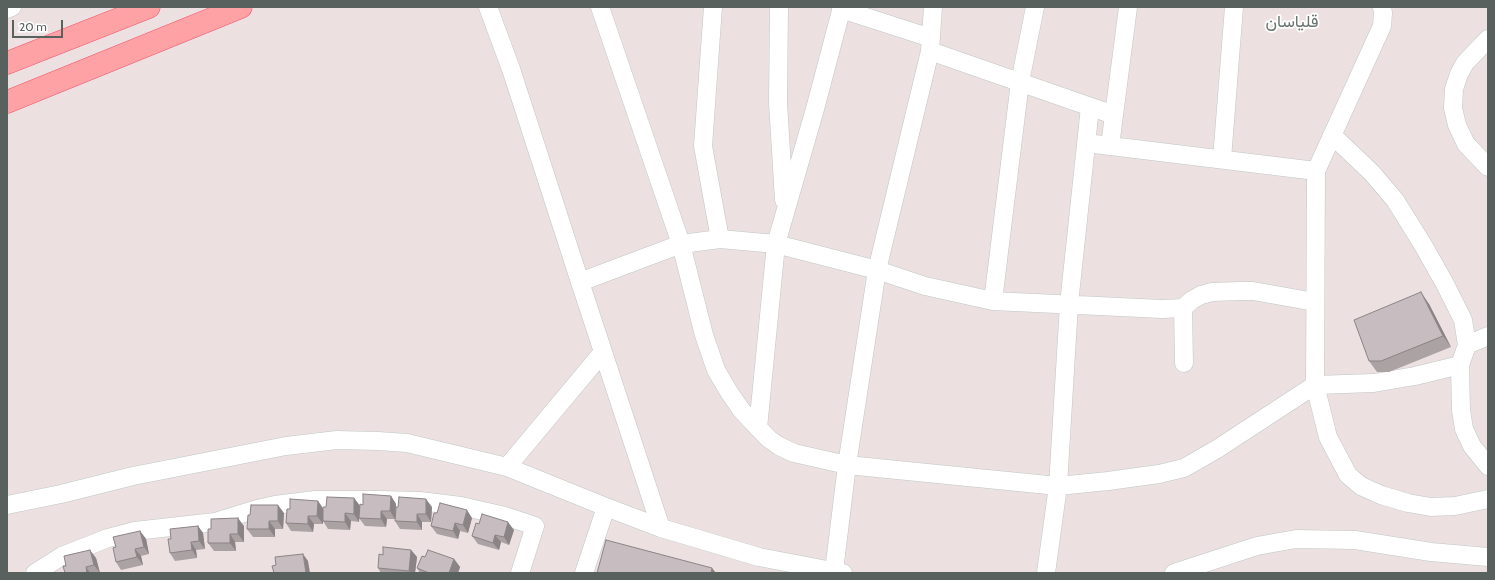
<!DOCTYPE html>
<html>
<head>
<meta charset="utf-8">
<style>
	body { margin:0 }
	#map { position:relative; width:1495px; height:580px; overflow:hidden; background:#ece0e1; font-family:Cabin,sans-serif }
	canvas { display:block }
	.frame { position:absolute; inset:0; border:8px solid #59615f; pointer-events:none }
	.scale { position:absolute; left:12px; top:20px; width:51px; height:18px; box-sizing:border-box; border:2px solid #59615f; border-top:0; padding-left:5px; font-size:12px; line-height:14px; white-space:nowrap; color:#59615f; -webkit-text-stroke:3px #fff; paint-order:stroke }
</style>
</head>
<body>
<div id="map">
<canvas width="1495" height="580"></canvas>
<div class="frame"></div>
<div class="scale">20 m</div>
</div>
<script>
const ctx = document.querySelector('canvas').getContext('2d');
ctx.lineJoin = 'round';
const poly = rows => new Path2D(rows.map(r => 'M' + r).join(''));
function strokePath(path, color, width, dash) { ctx.strokeStyle = color; ctx.lineWidth = width; ctx.lineCap = dash ? 'butt' : 'round'; ctx.setLineDash(dash || []); ctx.stroke(path); }
function paint(path, color) { ctx.fillStyle = color; ctx.fill(path, 'evenodd'); }
function write(font, color, halo, rows, align = 'center') {
  ctx.font = font + ' Cabin,Vazirmatn,sans-serif'; ctx.lineWidth = 3.5; ctx.setLineDash([]); ctx.textBaseline = 'middle'; ctx.strokeStyle = halo; ctx.fillStyle = color; for (const [text, x, y, turn = 0] of rows) {
    ctx.save(); ctx.translate(x, y); ctx.rotate((+turn || 0) * Math.PI / 180); ctx.textAlign = isNaN(turn) ? turn : align; if (halo) ctx.strokeText(text, 0, 0); ctx.fillText(text, 0, 0); ctx.restore();
  }
}
const minor = poly([
	[488,7,511,69,580,282,661,528],
	[600,7,681,244,704,335,716,370,729,392,742,411,769,439,779,446,794,453,847,465,1058,486,1108,481,1159,474,1184,468,1217,449,1315,385,1328,437,1348,475,1361,486,1381,495,1408,503,1431,507,1455,506,1488,499],
	[713,7,703,146,720,239],
	[779,7,778,103,784,200],
	[1382,7,1383,13,1382,26,1316,171,1315,385,1374,383,1415,376,1460,365],
	[7,9,12,7],
	[841,9,931,38],
	[1488,39,1465,63,1459,74,1454,89,1453,108,1457,125,1466,144,1488,167],
	[930,51,1114,115],
	[1332,135,1372,173,1395,200,1423,245,1445,284,1463,320,1467,345,1460,365,1461,410,1464,429,1472,446,1488,466],
	[1086,143,1316,171],
	[1110,146,1128,7],
	[1222,159,1234,7],
	[580,282,681,244,720,239,776,244,877,270,925,286,993,301,1162,309,1183,308,1192,300,1201,295,1212,292,1240,291,1253,291,1315,302],
	[993,301,1020,82,1035,7],
	[1183,308,1184,363],
	[1467,345,1488,336],
	[758,428,776,244,815,109,842,7],
	[507,467,603,352],
	[7,505,61,494,133,476,286,446,337,440,378,441,407,443,507,467,606,507,661,528,695,538,759,557,843,573],
	[834,571,847,465,877,270,930,51,933,7],
	[35,573,62,556,108,538,135,531,215,522,257,509,275,505,315,500,380,500,420,501,461,506,505,516,535,526,520,573],
	[584,573,606,507],
	[1046,573,1058,486,1069,304,1090,107],
	[1174,573,1257,546,1296,539,1355,540,1431,552,1488,557]
]);
const major = poly([
	[7,63,149,7],
	[7,102,241,7]
]);
const wall = poly([
	[1429,304,1451,347,1389,372,1377,372,1369,361],
	[391,496,396,504,396,507,432,507,431,522,422,522,422,530,400,529,395,521,395,519,387,519,386,527,365,526,359,518,359,522,351,521,350,530,328,529,323,521,323,517,323,524,314,524,313,532,291,531,286,523,290,509,318,501,323,508,354,498,360,506],
	[284,513,283,529,275,529,275,537,253,537,247,529],
	[472,518,468,533,460,531,458,539,437,534,431,526],
	[198,526,203,533,205,549,196,550,197,558,175,561,170,553],
	[244,526,244,542,235,542,236,551,214,551,208,543,211,529],
	[514,530,509,545,501,542,499,550,478,544,472,536],
	[140,531,146,539,149,554,141,556,143,565,121,570,116,562],
	[411,550,417,557,415,573,381,573,378,568,383,555],
	[425,557,454,559,460,567,458,573,420,573,417,568],
	[96,558,100,573,65,573]
]);
const shadedWall = poly([
	[1421,292,1429,304,1451,347,1443,336],
	[391,496,396,504,395,519,390,511],
	[354,498,360,506,359,522,354,514],
	[426,499,432,507,431,522,426,514],
	[318,501,323,509,323,524,317,516],
	[278,505,284,513,283,529,278,521],
	[467,510,472,518,468,533,463,525],
	[381,511,387,519,386,527,381,519],
	[345,513,351,521,350,530,345,522],
	[417,514,422,522,422,530,417,522],
	[308,516,314,524,313,532,308,524],
	[238,518,244,526,244,542,238,534],
	[269,521,275,529,275,537,269,529],
	[508,522,514,530,509,545,504,537],
	[455,523,460,531,458,539,453,531],
	[198,526,203,533,205,549,199,541],
	[140,531,146,539,149,554,144,547],
	[230,534,235,542,236,551,230,543],
	[495,535,501,542,499,550,493,543],
	[191,542,196,550,197,558,192,550],
	[135,549,141,556,143,565,137,557],
	[90,550,96,558,100,573,94,565],
	[411,550,417,557,415,573,411,573,409,571],
	[303,554,308,561,310,573,306,573],
	[454,559,460,567,458,573,449,573],
	[86,567,90,573,87,573],
	[712,568,716,573,711,573]
]);
const building = poly([
	[1421,292,1443,336,1381,361,1369,361,1354,320,1421,292],
	[363,494,391,496,390,511,381,511,381,519,359,518,360,504,363,505,363,494],
	[327,497,354,498,354,514,345,513,345,522,323,521,323,507,326,507,327,497],
	[399,497,426,499,426,514,417,514,417,522,395,521,396,507,398,507,399,497],
	[290,499,318,501,317,516,308,516,308,524,286,523,287,509,290,509,290,499],
	[440,503,467,510,463,525,455,523,453,531,431,526,434,513,437,513,440,503],
	[251,505,278,505,278,521,269,521,269,529,247,529,248,515,250,515,251,505],
	[482,514,508,522,504,537,495,535,493,543,472,536,476,523,479,524,482,514],
	[238,518,238,534,230,534,230,543,208,543,208,529,211,529,211,519,238,518],
	[198,526,199,541,191,542,192,550,170,553,168,539,171,539,170,529,198,526],
	[140,531,144,547,135,549,137,557,116,562,113,548,116,547,113,537,140,531],
	[606,540,712,568,711,573,597,573,606,540],
	[383,547,411,550,409,571,378,568,379,554,383,555,383,547],
	[90,550,94,565,86,567,87,573,65,573,63,566,66,566,64,556,90,550],
	[428,550,454,559,449,573,429,573,417,568,422,556,425,557,428,550],
	[303,554,306,573,274,573,272,566,276,565,275,557,303,554]
]);
const quarterNames = [
	["قلياسان",1292,22]
];
strokePath(minor, '#bfc7c5', 19);
strokePath(major, '#f2536a', 23);
strokePath(minor, '#fff', 18);
strokePath(major, '#ffa2a5', 22);
paint(wall, '#aba2a4');
paint(shadedWall, '#8b8486');
paint(building, '#c7bcbf');
strokePath(building, '#8b8486', 1);
write('17px', '#6a7470', '#fff', quarterNames);
</script>
</body>
</html>
